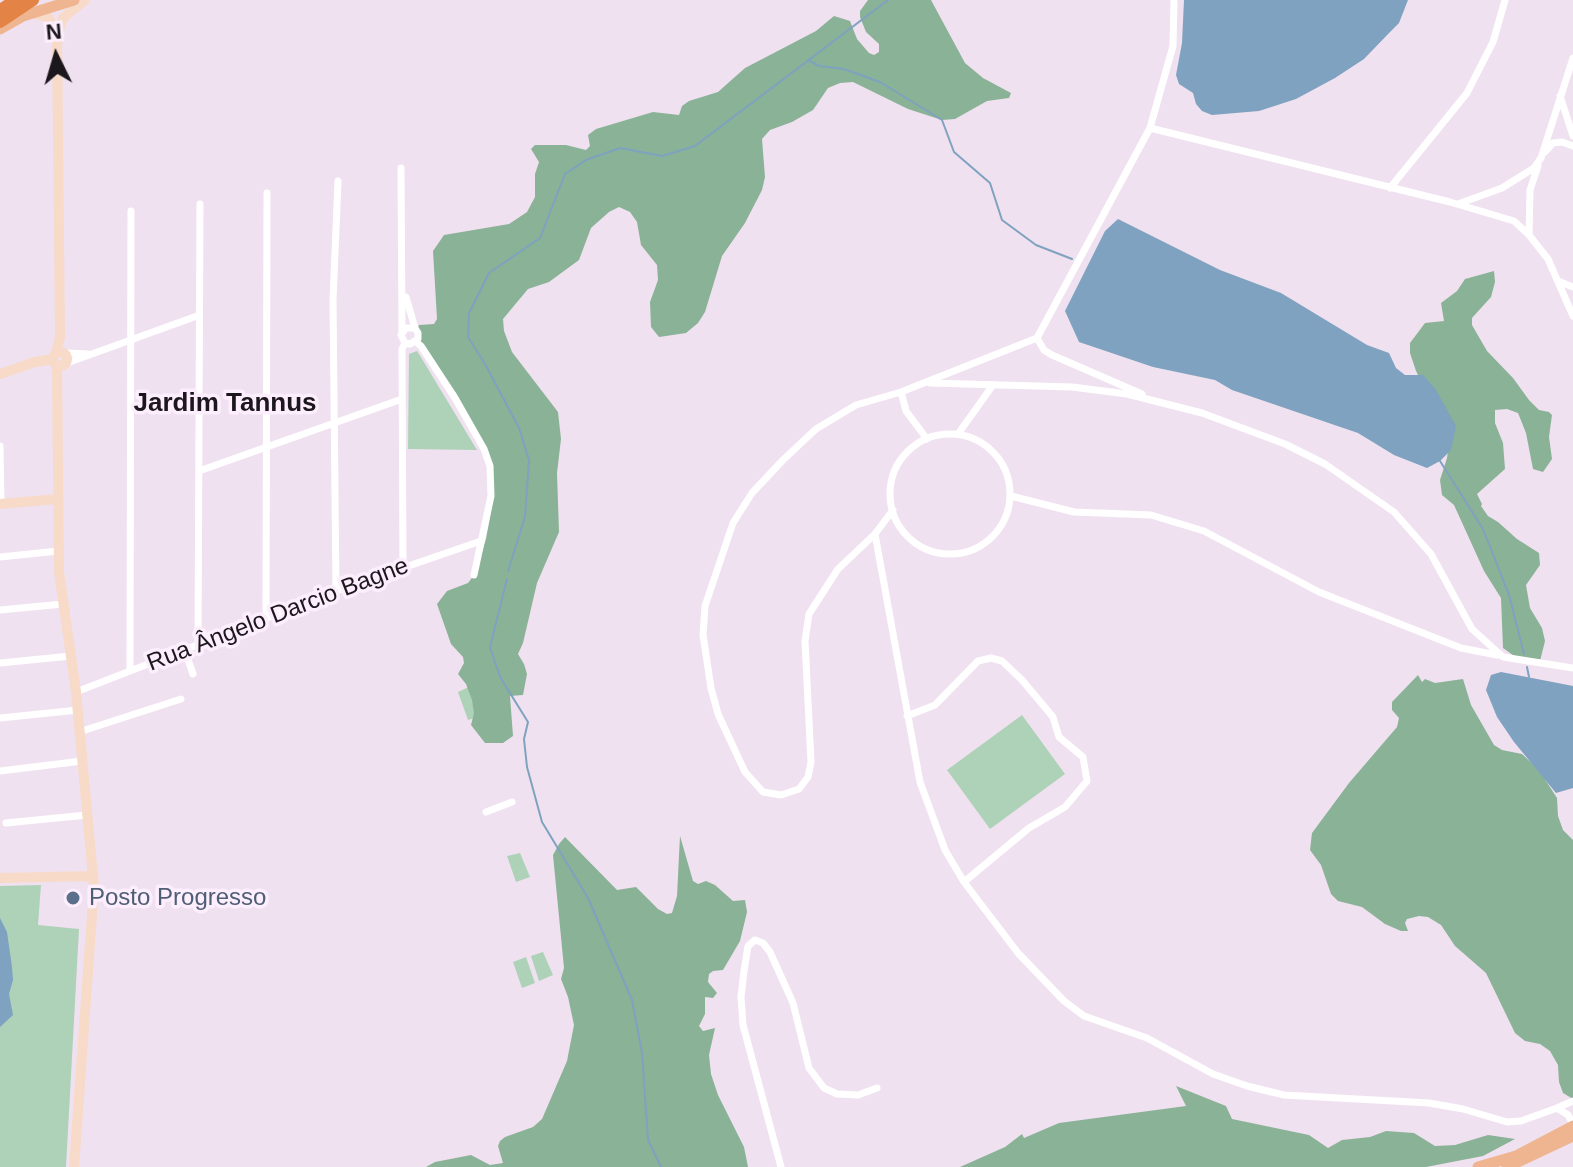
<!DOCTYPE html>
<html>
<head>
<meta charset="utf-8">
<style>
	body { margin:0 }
	#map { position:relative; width:1573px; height:1167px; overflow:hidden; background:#f0e1f0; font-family:Helvetica,sans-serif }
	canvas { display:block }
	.north { position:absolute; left:16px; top:16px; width:80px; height:80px; -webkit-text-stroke:6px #fdeefe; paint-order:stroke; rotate:355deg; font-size:22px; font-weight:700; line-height:32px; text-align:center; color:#1c171c }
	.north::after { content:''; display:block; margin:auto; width:28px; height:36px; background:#1c171c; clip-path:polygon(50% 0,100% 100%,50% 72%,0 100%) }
</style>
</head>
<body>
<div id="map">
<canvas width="1573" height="1167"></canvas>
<div class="north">N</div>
</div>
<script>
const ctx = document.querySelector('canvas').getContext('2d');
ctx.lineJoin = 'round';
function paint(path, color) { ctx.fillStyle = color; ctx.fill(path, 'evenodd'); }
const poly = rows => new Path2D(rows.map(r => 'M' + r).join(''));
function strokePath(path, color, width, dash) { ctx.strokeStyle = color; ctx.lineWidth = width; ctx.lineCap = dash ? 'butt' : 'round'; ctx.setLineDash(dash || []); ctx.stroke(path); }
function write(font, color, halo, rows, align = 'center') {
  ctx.font = font + ' Helvetica,sans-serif'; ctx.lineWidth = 7; ctx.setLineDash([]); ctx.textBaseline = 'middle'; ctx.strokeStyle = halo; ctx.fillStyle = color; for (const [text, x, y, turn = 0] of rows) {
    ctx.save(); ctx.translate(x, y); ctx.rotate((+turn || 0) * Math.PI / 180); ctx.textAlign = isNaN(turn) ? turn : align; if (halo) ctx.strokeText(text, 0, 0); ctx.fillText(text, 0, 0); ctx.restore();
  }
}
const green = poly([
	[417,351,419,354,477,450,408,449,409,354],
	[471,686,483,715,468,720,458,692],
	[1022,715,1065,774,990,829,947,770],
	[520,853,530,877,516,882,507,856],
	[41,885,38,925,79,929,66,1167,0,1167,0,886],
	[543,952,553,975,539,981,531,956],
	[526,957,535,983,522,988,513,962]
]);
const forest = poly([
	[868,0,931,0,965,63,983,78,1011,93,1009,98,987,101,955,119,942,120,908,109,853,82,840,83,828,88,813,110,792,122,770,130,762,139,765,177,762,190,745,223,722,256,705,312,698,323,686,333,659,337,651,327,650,302,658,280,657,265,641,245,637,222,630,212,619,207,609,212,591,228,579,260,549,282,528,289,503,319,504,331,512,352,558,412,561,439,557,473,559,532,537,583,523,643,518,654,524,664,527,674,523,695,510,696,513,736,503,743,485,743,471,725,474,713,472,700,466,684,458,674,464,663,463,657,451,644,437,604,447,591,468,583,475,574,486,539,493,501,489,461,475,440,456,393,440,375,420,344,416,331,419,325,434,324,437,319,433,251,444,235,509,224,527,212,535,197,535,174,539,162,531,149,535,145,566,145,586,150,590,146,588,135,596,129,653,112,679,115,682,106,689,101,718,92,745,68,816,31,834,16,850,21,857,39,869,53,874,55,879,52,879,44,866,32,860,17,860,11],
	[1494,271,1495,282,1491,297,1472,318,1472,325,1487,351,1513,378,1529,400,1539,410,1549,412,1552,415,1549,437,1552,459,1543,472,1533,469,1526,433,1518,413,1507,409,1495,410,1495,423,1503,443,1505,469,1477,494,1482,504,1481,506,1488,516,1498,522,1517,539,1539,553,1540,565,1526,585,1530,608,1542,628,1545,641,1540,661,1517,658,1503,648,1501,598,1484,571,1454,505,1442,495,1440,480,1447,458,1450,437,1416,371,1410,353,1410,343,1425,323,1444,321,1441,303,1457,291,1465,279],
	[1418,675,1422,682,1425,679,1435,683,1463,679,1471,705,1494,745,1502,750,1522,754,1539,770,1557,798,1558,816,1563,830,1573,840,1573,1099,1563,1093,1559,1082,1558,1065,1550,1051,1540,1044,1525,1041,1515,1033,1486,973,1455,946,1441,925,1428,917,1419,916,1407,919,1405,923,1408,931,1401,931,1385,924,1362,907,1338,901,1331,894,1321,865,1310,850,1312,833,1349,783,1397,727,1399,718,1392,710,1392,702],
	[680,836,693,881,698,884,706,881,715,885,733,901,745,900,747,912,740,941,723,970,713,971,709,974,708,982,717,993,713,998,705,997,705,1014,699,1026,703,1031,715,1028,709,1055,711,1074,718,1095,744,1147,748,1167,426,1167,435,1162,471,1155,490,1165,503,1163,498,1146,500,1141,505,1137,533,1127,542,1119,567,1061,574,1025,568,997,561,979,564,968,553,855,559,844,565,837,617,890,636,887,658,909,667,914,672,913,677,896],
	[1176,1086,1226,1106,1232,1119,1309,1135,1328,1148,1342,1140,1370,1137,1386,1131,1414,1133,1435,1146,1455,1145,1488,1135,1515,1139,1483,1156,1426,1167,960,1167,1005,1147,1022,1134,1024,1138,1059,1123,1186,1106]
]);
const water = poly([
	[1184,0,1408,0,1399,23,1390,32,1364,59,1335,78,1296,99,1259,111,1212,115,1202,111,1196,104,1193,93,1179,84,1176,75,1182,43],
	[1118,219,1220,270,1281,293,1367,345,1389,353,1396,368,1405,375,1423,375,1436,390,1456,426,1451,450,1440,461,1427,468,1394,455,1358,433,1232,390,1215,380,1153,367,1079,342,1065,311,1105,231],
	[1501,672,1573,686,1573,788,1556,793,1514,742,1497,717,1486,690,1491,675],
	[0,918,7,932,12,967,13,980,9,994,13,1015,0,1027]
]);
const stream = poly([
	[808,60,819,66,844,69,880,82,942,120,954,152,990,183,1002,220,1036,245,1072,259],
	[1440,461,1483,529,1509,595,1524,654],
	[508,571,525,517,529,460,519,428,485,364,468,337,469,313,489,273,540,238,565,174,586,160,620,148,662,156,695,146,888,0],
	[507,579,490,647,500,677,528,722,524,739,527,767,542,822,588,898,632,1000,642,1053,648,1140,661,1167],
	[1527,667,1529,677]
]);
const minor = poly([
	[1560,96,1573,136],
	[1150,128,1450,202,1514,221,1529,235,1548,259,1573,316],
	[1545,152,1553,143,1562,142,1573,146],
	[401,168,402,332],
	[1390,188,1467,93,1493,42,1505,0],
	[1458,204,1502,188,1534,168,1541,158,1573,58],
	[1529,235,1530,190,1538,166],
	[1558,281,1573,287],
	[406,297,415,328],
	[1037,338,1044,350,1052,355,1142,394],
	[416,342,421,346,455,398,484,449,490,466,491,496,474,575],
	[66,353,88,354],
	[67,363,197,316],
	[930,383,1072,387,1127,394,1202,413,1285,444,1325,464,1394,512,1431,554,1472,629,1503,657,1573,668],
	[901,392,906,411,927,439],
	[958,434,993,385],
	'890 494a60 60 0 1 1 120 0a60 60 0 1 1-120 0Z',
	[0,446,1,504],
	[199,471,402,399],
	[1011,496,1074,512,1151,515,1204,531,1319,592,1461,648,1497,655],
	[893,510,875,534,838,569,809,614,805,641,811,762,808,777,799,789,781,795,763,792,745,772,718,714,711,688,703,635,705,606,733,523,752,493,783,460,816,429,856,405,901,392,1037,338,1150,128,1173,46,1174,0],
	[875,534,920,782,945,850,964,882],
	[0,557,58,551],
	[403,568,402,349,405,343,401,335,406,328,415,328,418,333,418,339,410,344,405,343],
	[336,591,333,300,338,181],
	[0,610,63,604],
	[266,618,267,193],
	[198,646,200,204],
	[185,651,193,674],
	[0,663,71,656],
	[130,670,131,211],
	[76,692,336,591,481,541],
	[907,716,935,705,978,661,991,658,1002,661,1022,680,1053,717,1059,737,1083,757,1087,781,1065,807,1029,828,964,882,1018,953,1064,1001,1084,1016,1147,1038,1213,1074,1247,1086,1284,1095,1429,1103,1463,1109,1507,1122,1521,1121,1557,1108,1568,1115,1573,1124],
	[0,718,78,710],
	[79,732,181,699],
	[0,771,82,761],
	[486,812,512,802],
	[6,823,87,815],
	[1557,1108,1573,1101],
	[781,1167,743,1025,741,997,744,971,748,946,755,940,763,943,770,952,793,1003,809,1068,824,1088,837,1094,858,1095,877,1088]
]);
const secondary = poly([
	[33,13,49,18,56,33],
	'53 359a7 7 0 1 1 14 0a7 7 0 1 1-14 0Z',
	[56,353,60,337,57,35,63,18,85,0],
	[57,365,59,572,76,692,94,887,74,1167],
	[0,374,35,362,53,359],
	[0,504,57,499],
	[0,878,93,876]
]);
const primary = poly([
	[0,29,23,16,74,0],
	[1478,1167,1516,1156,1573,1126],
	[1507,1167,1573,1136]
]);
const motorway = poly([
	[0,10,16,0],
	[0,22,33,0]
]);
const markers = [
	[73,898,8,"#5c6f8a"]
];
const streetNames = [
	["Rua Ângelo Darcio Bagne",278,615,-21]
];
const serviceNames = [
	["Posto Progresso",89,898]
];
const neighbourhoodNames = [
	["Jardim Tannus",225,404]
];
paint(green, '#add2b8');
paint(forest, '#8ab297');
paint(water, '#7ea2bf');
strokePath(stream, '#7ea2bf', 2);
strokePath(minor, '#fff', 7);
strokePath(secondary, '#f7dac8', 10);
strokePath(primary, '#eeb590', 11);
strokePath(motorway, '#e38346', 12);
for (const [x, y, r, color] of markers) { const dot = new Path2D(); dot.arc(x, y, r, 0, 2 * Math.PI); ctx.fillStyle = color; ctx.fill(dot); strokePath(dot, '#fdeefe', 3); }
write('24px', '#1c171c', '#fdeefe', streetNames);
write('24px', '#4e5e75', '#fdeefe', serviceNames, 'left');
write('bold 26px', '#1c171c', '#fdeefe', neighbourhoodNames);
</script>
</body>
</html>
